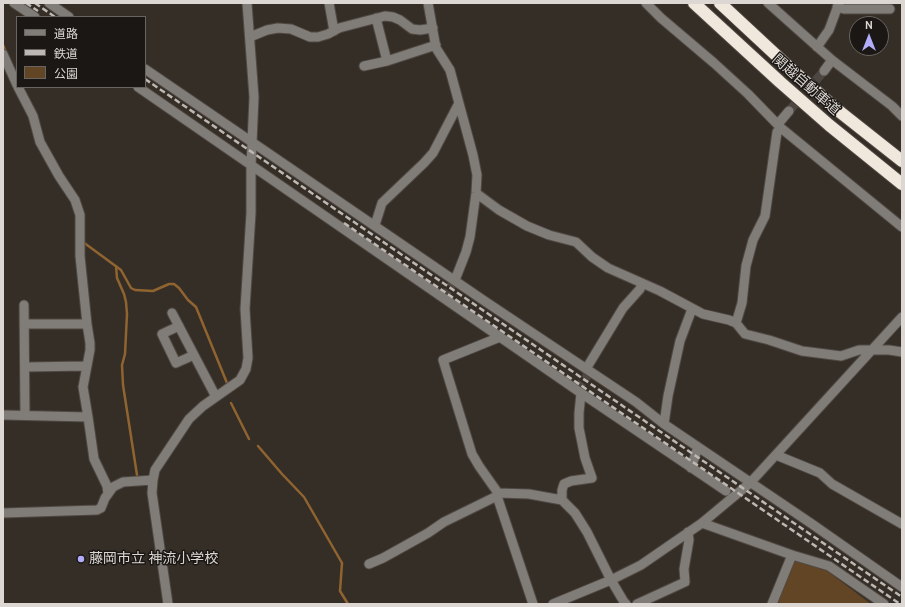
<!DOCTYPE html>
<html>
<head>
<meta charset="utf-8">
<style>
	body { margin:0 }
	#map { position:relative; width:905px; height:607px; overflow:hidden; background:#352e27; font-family:Cabin,"Noto Sans JP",sans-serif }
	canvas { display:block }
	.frame { position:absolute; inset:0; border:4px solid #dcd7d3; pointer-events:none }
	.legend { position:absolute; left:16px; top:16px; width:130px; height:72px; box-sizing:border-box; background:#1a1714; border:1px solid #686460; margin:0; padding:5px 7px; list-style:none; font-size:12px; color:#dcd7d3 }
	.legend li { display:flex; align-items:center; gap:8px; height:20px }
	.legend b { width:20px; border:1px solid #686460 }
	.north { position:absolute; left:849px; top:16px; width:40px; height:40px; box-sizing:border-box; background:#1a1714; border:1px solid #686460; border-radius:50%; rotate:0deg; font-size:11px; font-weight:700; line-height:16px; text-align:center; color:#dcd7d3 }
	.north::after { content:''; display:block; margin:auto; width:14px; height:18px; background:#b2adf9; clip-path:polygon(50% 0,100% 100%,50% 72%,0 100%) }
</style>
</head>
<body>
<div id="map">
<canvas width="905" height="607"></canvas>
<div class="frame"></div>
<ul class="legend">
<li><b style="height:5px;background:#807c78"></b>道路</li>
<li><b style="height:5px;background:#bdb8b3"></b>鉄道</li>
<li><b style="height:11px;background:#624524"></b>公園</li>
</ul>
<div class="north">N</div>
</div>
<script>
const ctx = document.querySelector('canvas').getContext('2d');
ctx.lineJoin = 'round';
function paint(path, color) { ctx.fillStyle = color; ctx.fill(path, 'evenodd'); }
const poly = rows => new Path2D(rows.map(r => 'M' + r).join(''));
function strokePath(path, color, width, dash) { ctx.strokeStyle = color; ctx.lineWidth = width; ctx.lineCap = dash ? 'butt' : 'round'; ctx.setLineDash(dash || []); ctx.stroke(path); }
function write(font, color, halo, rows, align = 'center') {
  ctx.font = font + ' Cabin,"Noto Sans JP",sans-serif'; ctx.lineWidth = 3; ctx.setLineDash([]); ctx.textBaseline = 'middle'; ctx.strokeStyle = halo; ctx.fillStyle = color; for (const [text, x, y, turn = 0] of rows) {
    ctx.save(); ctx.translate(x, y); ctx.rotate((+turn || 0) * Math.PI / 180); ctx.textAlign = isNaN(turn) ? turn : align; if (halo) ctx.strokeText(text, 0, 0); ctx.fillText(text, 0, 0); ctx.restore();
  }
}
const green = poly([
	[793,560,826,570,871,604,775,604]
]);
const stream = poly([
	[3,45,6,52],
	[83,242,121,270,131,288,135,290,153,291,169,284,174,284,179,288,188,300,196,307,227,383],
	[116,266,117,278,124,294,126,302,127,314,125,354,122,365,123,385,137,475],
	[231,403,249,439],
	[258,446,282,474,304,497,342,563,340,591,348,604]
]);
const minorTunnel = poly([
	[789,111,824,71],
	[443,298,455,280],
	[577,390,590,372]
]);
const minor = poly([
	[14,3,35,17],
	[49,3,69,17],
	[329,3,334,31],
	[428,3,436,48,450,70,473,155,477,175,476,193,470,237,466,252,455,280],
	[646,3,661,18,714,63,748,94,781,128,902,227],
	[768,3,832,60,892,106,902,116],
	[837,7,844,9,890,9],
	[376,18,387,61],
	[250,37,267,30,278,28,291,29,310,37,318,37,328,34,339,28,385,16,393,17,400,20,412,29,420,30,433,28],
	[817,47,829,30,839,3],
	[3,54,17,85],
	[364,66,387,61,436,45],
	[145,69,486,302,636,402,664,424,812,524,902,587],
	[824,71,832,60],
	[18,87,33,116,40,142,59,176,75,200,80,215,80,256,87,324,90,343,90,350,83,387,88,417],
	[138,87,581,393,726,491],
	[778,124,789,111],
	[781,128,777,132,765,216,753,240,746,266,742,303,736,323,745,334,769,340,802,351,841,356,859,350,889,350,902,352],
	[476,193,499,210,527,226,549,235,576,242,592,257,608,268,660,291,703,314,729,320,736,323],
	[375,225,382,203,424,163,433,153,459,103],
	[24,305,25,415],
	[172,313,216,397],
	[25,324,87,324],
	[179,326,162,334,176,363,194,355],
	[500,337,443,360,472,454,479,466,498,493,497,496,533,604],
	[25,367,87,366],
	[586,369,623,308,640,289,642,283],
	[3,415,88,417,94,459,107,486,108,494],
	[664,424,668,396,680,341,692,309],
	[776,455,820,473,832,484,902,524],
	[691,468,698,447],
	[498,493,529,494,562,500,575,513,587,532,611,580,624,602,626,604],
	[562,500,562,490,564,484,571,481,592,478,585,458,579,428,579,413,581,393],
	[3,513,97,510,101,508,105,498,113,487,123,482,153,480],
	[702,523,792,555,829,566,884,604],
	[369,564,383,558,428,533,444,522,497,496],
	[168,604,152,493,153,480,155,470,189,419,203,406,240,380,246,369,248,358,245,309,251,213,251,166,254,97,247,3],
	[553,604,611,580,641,565,702,523,750,483,902,317],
	[637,604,685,582,684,569,689,540,688,532],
	[772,604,792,555]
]);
const highway = poly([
	[694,3,780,82,829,125,902,184],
	[720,3,792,70,840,112,902,161]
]);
const rail = poly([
	[26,3,38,11],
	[35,3,55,17],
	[145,79,902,597],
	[344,223,900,604]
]);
const markers = [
	[81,559,4,"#b2adf9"]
];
const streetNames = [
	["関越自動車道",806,85,41]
];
const poiNames = [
	["藤岡市立 神流小学校",89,559]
];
paint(green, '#624524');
strokePath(stream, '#906430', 2.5);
strokePath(minorTunnel, '#4e4741', 9, [9, 4.5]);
strokePath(minor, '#504943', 11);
strokePath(highway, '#504943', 14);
strokePath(minor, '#807c78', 9);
strokePath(highway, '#f0e7dd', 12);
strokePath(rail, '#bdb8b3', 2.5, [6, 3]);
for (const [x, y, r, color] of markers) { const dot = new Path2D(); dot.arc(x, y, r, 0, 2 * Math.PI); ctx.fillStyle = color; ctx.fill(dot); strokePath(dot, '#1a1714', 1.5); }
write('14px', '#dcd7d3', '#1a1714', streetNames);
write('14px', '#dcd7d3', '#1a1714', poiNames, 'left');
</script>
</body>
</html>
